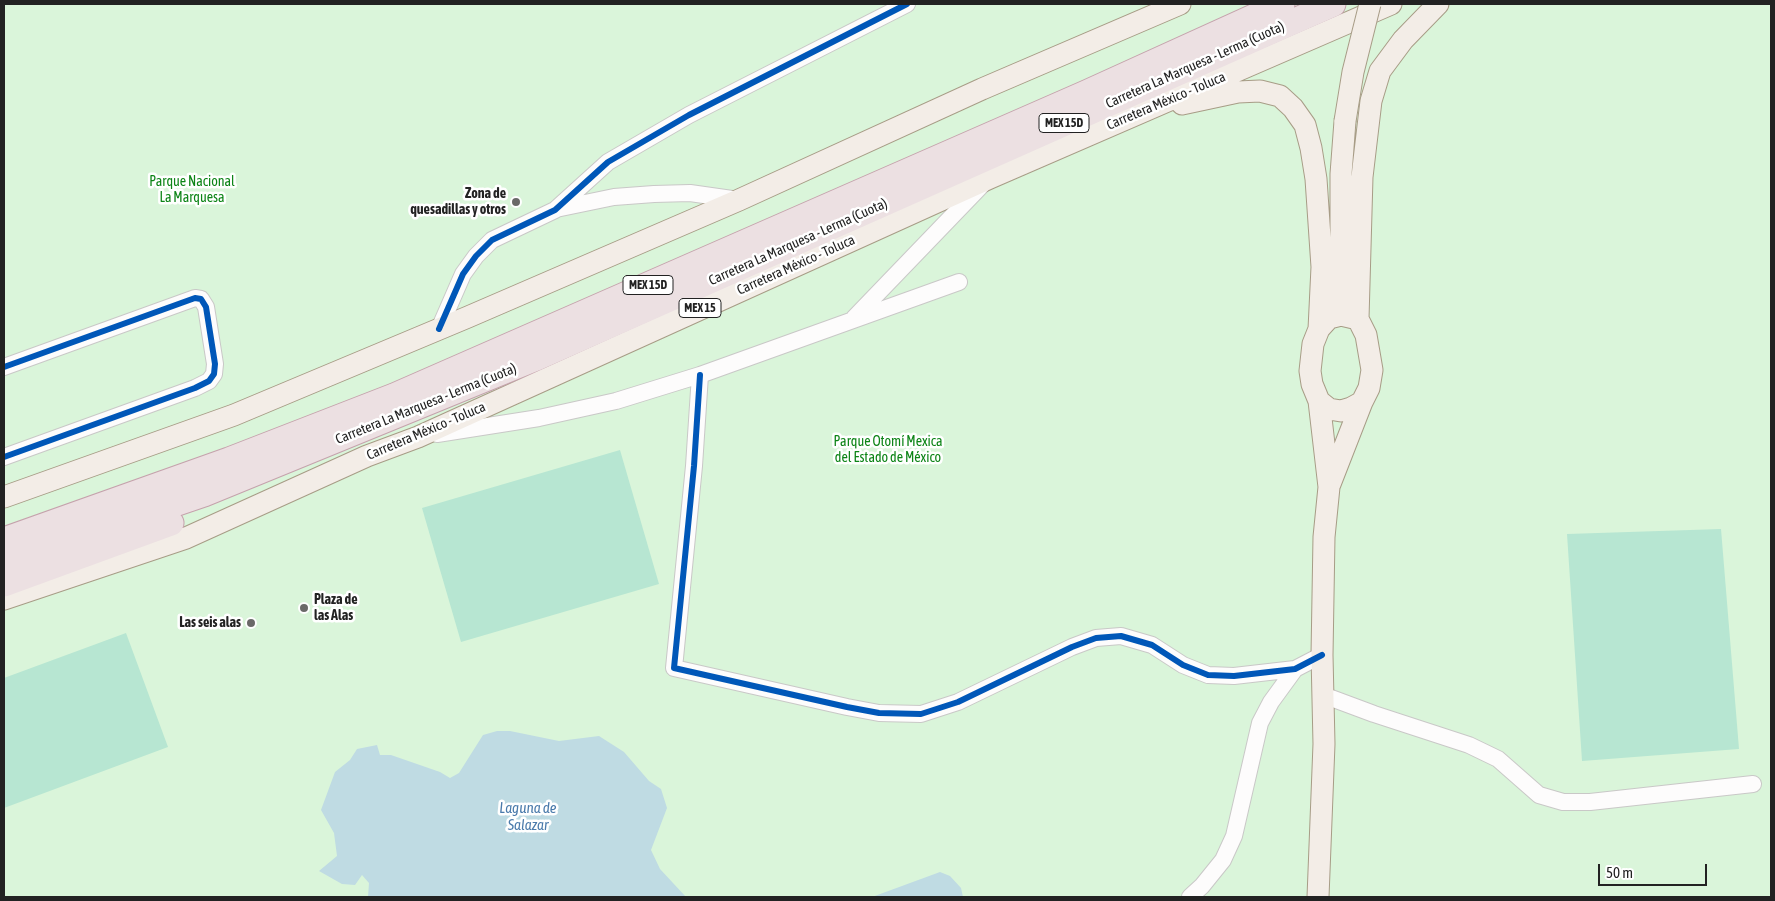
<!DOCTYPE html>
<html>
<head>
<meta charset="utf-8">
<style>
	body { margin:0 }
	#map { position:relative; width:1775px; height:901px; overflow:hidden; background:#f0eeeb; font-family:"Asap Condensed",sans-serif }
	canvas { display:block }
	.frame { position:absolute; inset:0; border:5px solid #222; pointer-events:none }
	.scale { position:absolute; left:1598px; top:864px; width:109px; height:22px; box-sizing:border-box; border:2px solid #222; border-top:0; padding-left:6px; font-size:15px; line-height:18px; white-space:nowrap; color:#222; -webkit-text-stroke:4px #fff; paint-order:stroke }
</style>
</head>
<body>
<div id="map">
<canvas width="1775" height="901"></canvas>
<div class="frame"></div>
<div class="scale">50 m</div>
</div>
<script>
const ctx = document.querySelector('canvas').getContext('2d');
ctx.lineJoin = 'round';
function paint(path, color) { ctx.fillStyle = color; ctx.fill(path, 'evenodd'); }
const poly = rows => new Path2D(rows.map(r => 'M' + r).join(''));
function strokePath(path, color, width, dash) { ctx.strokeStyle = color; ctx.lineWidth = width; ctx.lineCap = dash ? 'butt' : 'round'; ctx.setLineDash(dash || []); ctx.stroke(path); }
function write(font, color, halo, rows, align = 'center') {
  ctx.font = font + ' "Asap Condensed",sans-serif'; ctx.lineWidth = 5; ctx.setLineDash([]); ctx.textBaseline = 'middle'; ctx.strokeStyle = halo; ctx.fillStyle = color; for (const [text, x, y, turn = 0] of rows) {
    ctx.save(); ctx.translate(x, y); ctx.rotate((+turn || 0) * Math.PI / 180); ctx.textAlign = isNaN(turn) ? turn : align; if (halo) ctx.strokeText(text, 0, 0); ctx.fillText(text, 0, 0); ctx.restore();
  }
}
const park = poly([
	[4,4,1771,4,1771,897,4,897]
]);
const pitch = poly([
	[620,450,659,584,461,642,422,508],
	[1721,529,1739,749,1582,761,1567,534],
	[126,633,168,747,4,808,4,678]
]);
const water = poly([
	[497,731,510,731,559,741,599,736,624,752,649,781,661,789,667,808,651,850,660,869,686,897,368,897,369,883,362,875,355,885,342,884,319,871,337,856,334,833,321,810,335,772,350,760,357,749,377,745,380,755,391,755,440,772,450,778,459,773,483,735],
	[940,872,950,876,961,888,963,897,872,897]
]);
const minor = poly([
	[556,209,614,197,654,194,690,193,739,200],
	[854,318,983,184],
	[439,329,463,274,476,256,492,240,555,210,608,162,689,115,907,4],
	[4,367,195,298,201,299,206,307,215,364,214,374,209,381,195,388,4,457],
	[700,375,694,466,674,668,847,707,879,713,921,714,958,702,1072,647,1096,638,1121,636,1152,645,1183,665,1208,675,1234,676,1295,669,1322,655],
	[437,434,539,418,616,401,700,375,959,282],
	[1323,695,1374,714,1469,745,1498,759,1539,795,1563,802,1590,802,1753,784],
	[1190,897,1202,886,1223,860,1234,836,1260,723,1271,702,1295,669]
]);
const major = poly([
	[1182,104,1238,92,1260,91,1280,96,1293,108,1305,125,1311,148,1316,179,1322,267,1319,329],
	[1341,315,1358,319,1366,335,1372,370,1369,388,1362,402,1351,408,1341,411,1329,409,1319,401,1312,384,1310,371,1313,344,1319,329,1329,318,1341,315],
	[1341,315,1341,174,1345,121],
	[1358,319,1362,177,1371,101,1380,71,1403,40,1438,4],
	[1330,484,1362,402],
	[4,497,234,415,468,317,739,200,982,89,1180,4],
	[4,599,186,538,367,456,418,437,990,178,1391,4],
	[1318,897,1324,744,1322,655,1324,537,1329,487,1319,401]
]);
const highway = poly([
	[4,540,229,460,394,396,1086,93,1282,4],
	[4,562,204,494,534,359,1333,4],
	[4,584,171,523]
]);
const majorBridge = poly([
	[1345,121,1353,72,1370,4]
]);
const cycleway = poly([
	[439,329,463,274,476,256,492,240,555,210,608,162,689,115,907,4],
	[4,367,195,298,201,299,206,307,215,364,214,374,209,381,195,388,4,457],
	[700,375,694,466,674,668,847,707,879,713,921,714,958,702,1072,647,1096,638,1121,636,1152,645,1183,665,1208,675,1234,676,1295,669,1322,655]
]);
const markers = [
	[516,202,5,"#6a6968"],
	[304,608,5,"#6a6968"],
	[251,623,5,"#6a6968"]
];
const shields = [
	[1064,123,50],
	[648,285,50],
	[700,308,42]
];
const shieldNames = [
	["MEX 15D",1064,123],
	["MEX 15D",648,285],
	["MEX 15",700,308]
];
const streetNames = [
	["Carretera La Marquesa - Lerma (Cuota)",1195,65,-24],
	["Carretera México - Toluca",1166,101,-23],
	["Carretera La Marquesa - Lerma (Cuota)",798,242,-24],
	["Carretera México - Toluca",796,265,-24],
	["Carretera La Marquesa - Lerma (Cuota)",426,404,-22],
	["Carretera México - Toluca",426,431,-23]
];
const parkNames = [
	["Parque Nacional",192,182],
	["La Marquesa",192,198],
	["Parque Otomí Mexica",888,442],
	["del Estado de México",888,458]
];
const poiNames = [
	["Zona de",506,194],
	["quesadillas y otros",506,210],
	["Plaza de",314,600,"left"],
	["las Alas",314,616,"left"],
	["Las seis alas",241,623]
];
const waterNames = [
	["Laguna de",528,808],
	["Salazar",528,825]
];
paint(park, '#daf5da');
paint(pitch, '#b7e6d2');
paint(water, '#bfdbe3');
strokePath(minor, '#c9c8c7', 18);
strokePath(major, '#a79c86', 23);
strokePath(highway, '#c5a2ac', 27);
strokePath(minor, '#fdfcfc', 16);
strokePath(major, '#f3ede7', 21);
strokePath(highway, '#ece0e2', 25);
strokePath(majorBridge, '#a79c86', 23, []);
strokePath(majorBridge, '#f3ede7', 21);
strokePath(cycleway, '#0057b8', 6);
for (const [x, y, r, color] of markers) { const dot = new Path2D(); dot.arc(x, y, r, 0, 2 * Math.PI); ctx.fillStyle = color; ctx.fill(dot); strokePath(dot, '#fff', 2); }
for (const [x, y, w] of shields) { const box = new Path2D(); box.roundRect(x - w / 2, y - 9.5, w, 19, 4); ctx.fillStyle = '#fff'; ctx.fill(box); strokePath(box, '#222', 1); }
write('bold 12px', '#222', null, shieldNames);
write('14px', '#222', '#fff', streetNames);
write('14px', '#0c8416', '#fff', parkNames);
write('bold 14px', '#222', '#fff', poiNames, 'right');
write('italic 15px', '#4a7aab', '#fff', waterNames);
</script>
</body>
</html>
